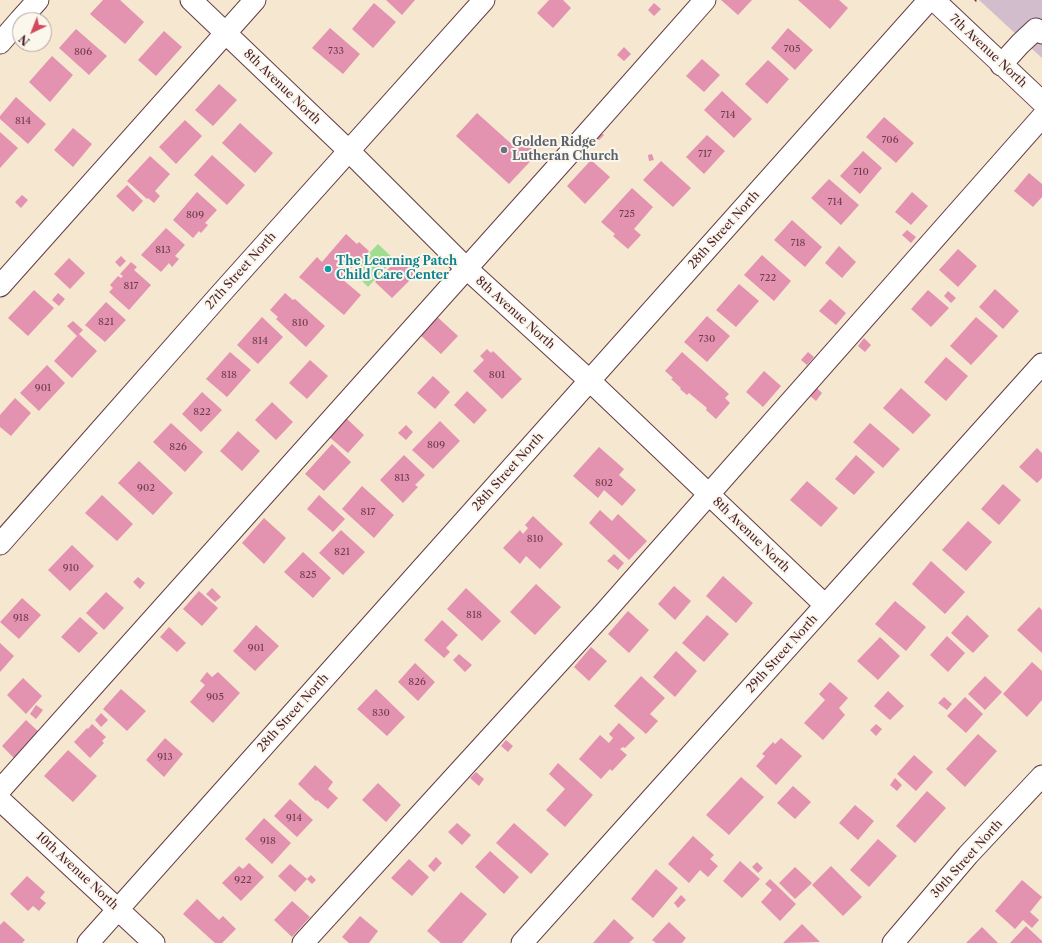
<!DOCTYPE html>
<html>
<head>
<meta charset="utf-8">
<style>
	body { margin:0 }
	#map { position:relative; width:1042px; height:943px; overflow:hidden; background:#f6e7d0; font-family:"Libre Caslon Text",serif }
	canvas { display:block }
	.north { position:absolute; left:12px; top:12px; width:40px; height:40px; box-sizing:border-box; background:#fbf7ec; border:1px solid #b4a19f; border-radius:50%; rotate:223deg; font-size:11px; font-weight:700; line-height:16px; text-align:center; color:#4a1f2b }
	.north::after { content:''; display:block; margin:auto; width:14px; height:18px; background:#d1495b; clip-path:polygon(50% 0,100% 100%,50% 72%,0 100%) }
</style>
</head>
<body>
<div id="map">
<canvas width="1042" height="943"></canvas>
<div class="north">N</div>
</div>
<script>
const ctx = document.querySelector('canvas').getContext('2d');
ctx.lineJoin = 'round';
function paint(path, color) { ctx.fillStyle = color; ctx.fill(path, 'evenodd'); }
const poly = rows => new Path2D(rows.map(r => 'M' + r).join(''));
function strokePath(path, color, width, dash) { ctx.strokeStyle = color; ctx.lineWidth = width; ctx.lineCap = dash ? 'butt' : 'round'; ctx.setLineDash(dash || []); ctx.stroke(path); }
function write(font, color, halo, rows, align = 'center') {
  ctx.font = font + ' "Libre Caslon Text",serif'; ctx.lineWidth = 4; ctx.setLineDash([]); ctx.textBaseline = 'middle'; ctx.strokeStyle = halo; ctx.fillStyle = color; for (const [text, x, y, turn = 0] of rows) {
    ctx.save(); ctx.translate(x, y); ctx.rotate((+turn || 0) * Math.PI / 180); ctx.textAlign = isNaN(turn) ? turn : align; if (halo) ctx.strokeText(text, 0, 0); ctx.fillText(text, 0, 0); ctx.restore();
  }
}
const industrial = poly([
	[979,0,1042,0,1042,58]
]);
const green = poly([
	[378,244,394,259,368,287,352,271]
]);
const building = poly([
	[103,0,120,0,144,22,125,44,90,14],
	[386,0,415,0,402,15],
	[549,0,563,0,571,8,553,28,537,13],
	[721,0,752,0,738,15],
	[798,0,839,0,848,8,830,29],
	[374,3,396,22,373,48,352,29],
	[654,3,661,9,654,16,648,10],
	[330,28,360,54,343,74,312,48],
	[788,28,813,50,795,70,771,48],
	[76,29,107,56,89,75,59,48],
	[164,31,182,47,156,76,138,60],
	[624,47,631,54,624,61,617,55],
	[52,56,73,75,50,102,29,82],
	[702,59,720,75,704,92,686,76],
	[768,60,789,79,767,104,745,84],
	[219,84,237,100,213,126,195,110],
	[722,91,752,119,734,138,704,110],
	[16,97,46,124,28,144,0,119,0,116],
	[477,113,516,148,525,139,539,152,509,184,456,136],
	[884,117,914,143,896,163,866,137],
	[185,120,202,136,176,164,159,147],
	[240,123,273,153,255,173,222,143],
	[73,128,92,144,73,167,54,150],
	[598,130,604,135,599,140,593,136],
	[0,132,18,148,0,168],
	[707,135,725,151,704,174,686,157],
	[863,151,882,168,860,194,840,176],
	[652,154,654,160,649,161,648,155],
	[212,155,245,185,227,205,194,175],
	[150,156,170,174,155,191,160,196,154,203,148,198,147,199,127,181],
	[591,160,610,177,585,204,567,186],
	[661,161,691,188,673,207,643,180],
	[1029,173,1042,184,1042,197,1033,207,1014,191],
	[829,179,859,205,841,225,811,198],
	[127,185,143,201,133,212,116,196],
	[632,188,653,207,634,229,641,235,628,249,613,236,615,234,601,222],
	[197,192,217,210,205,223,208,225,201,233,199,231,193,238,173,220],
	[912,192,928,206,911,225,895,212],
	[22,195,28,200,21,208,15,202],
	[792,220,822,247,805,267,774,240],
	[166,228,185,245,175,256,179,259,172,267,169,263,161,272,141,255],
	[907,230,916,237,911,243,902,235],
	[346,234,357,244,359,242,369,251,360,262,358,260,342,279,361,295,344,315,299,277,317,257,322,262],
	[839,246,856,262,842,278,825,263],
	[958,249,977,266,958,287,939,270],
	[762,255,791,281,774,301,744,275],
	[121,256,126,261,120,267,115,262],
	[400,257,417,273,392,298,375,282],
	[69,258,85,273,70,289,54,274],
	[131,262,137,267,134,270,151,285,129,310,109,292,113,288,110,285,118,276,121,278,123,276,120,274],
	[739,284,759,301,736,327,716,310],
	[995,289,1019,311,1003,329,979,307],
	[34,290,54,308,28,336,8,318],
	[928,290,949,308,931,327,911,309],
	[948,291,956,298,951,303,944,296],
	[58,293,65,299,59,306,52,300],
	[285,293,293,300,295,299,325,326,306,347,276,319,278,317,270,310],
	[830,299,846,313,836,325,819,311],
	[106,302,126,320,105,342,85,325],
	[434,314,458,336,441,354,417,332],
	[707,316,730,336,707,362,684,342],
	[262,317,283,337,258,364,237,345],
	[976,317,998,336,971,365,950,346],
	[73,321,83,330,79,334,97,351,72,378,54,361,77,336,67,326],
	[864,338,871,345,865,352,858,346],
	[487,349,491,353,493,351,522,379,502,399,473,371,484,360,480,356],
	[230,352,251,370,227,397,206,379],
	[682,352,729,394,725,398,730,403,716,419,706,410,707,408,689,393,687,395,680,389,681,388,671,379,673,378,665,371],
	[808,352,814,357,807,365,801,360],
	[946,357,968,376,946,401,924,382],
	[310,360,328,376,307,399,289,383],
	[47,365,65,383,39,411,20,393],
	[764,371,781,386,763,407,746,392],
	[433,376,450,392,435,409,417,393],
	[816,387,822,393,816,401,809,395],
	[901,388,931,415,913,434,883,408],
	[467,391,487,410,474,424,454,405],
	[202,392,222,410,201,432,182,414],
	[15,398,31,413,11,436,0,427,0,415],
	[272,402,293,422,276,440,255,420],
	[344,416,364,435,348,453,327,435],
	[440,421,460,441,433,469,412,450],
	[171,423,203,452,185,472,153,442],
	[870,423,900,449,883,468,853,442],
	[406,425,413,432,406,440,398,433],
	[238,431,260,451,242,471,220,451],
	[332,444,351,462,324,491,305,474],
	[599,447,624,469,619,475,636,490,622,506,604,490,598,498,573,476],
	[1037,448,1042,453,1042,478,1037,483,1019,467],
	[404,455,425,475,415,485,418,487,403,503,380,480],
	[856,455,875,472,854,495,835,479],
	[139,461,173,493,153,515,118,483],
	[807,481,838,508,821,527,790,500],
	[1003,484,1021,500,999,525,981,509],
	[362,486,394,515,374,538,342,509],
	[102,495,133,524,117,541,85,513],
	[319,495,345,519,333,532,307,509],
	[600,510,612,521,618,514,647,541,629,560,589,523],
	[533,516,563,544,540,569,526,556,520,564,503,548,520,530,523,534,528,528,525,525],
	[264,518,286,538,264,564,242,543],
	[968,521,992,542,966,571,942,550],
	[341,530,365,552,343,575,319,553],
	[72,545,94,566,70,591,48,570],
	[303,552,331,578,313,598,284,572],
	[614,554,624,563,618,570,607,561],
	[931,561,965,592,945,614,912,584],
	[723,576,753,603,736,623,706,596],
	[138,577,145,583,140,589,133,582],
	[536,584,561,607,535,635,510,612],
	[674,586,691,601,675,620,658,604],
	[212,588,221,597,215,602,206,594],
	[466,588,501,621,482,641,447,609],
	[199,591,218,608,202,626,183,609],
	[106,592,124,608,104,630,86,613],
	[22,598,41,615,19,639,0,622],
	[895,601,926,627,906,651,875,624],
	[1039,607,1042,610,1042,653,1017,630],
	[628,611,649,630,629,653,608,634],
	[707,615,729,634,704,662,682,643],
	[967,615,989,636,973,653,951,633],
	[80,617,98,633,79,653,61,637],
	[442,620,458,635,446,648,450,652,444,658,424,640],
	[256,625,279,646,255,671,233,651],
	[169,627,186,643,177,652,160,637],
	[947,636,965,653,948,672,930,655],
	[880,637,900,656,878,680,857,661],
	[0,643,14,656,0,672],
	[591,647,607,661,589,681,574,667],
	[676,651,697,671,675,697,653,677],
	[459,654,472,665,465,672,453,660],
	[1032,662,1042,671,1042,700,1027,717,1003,694],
	[415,663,435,682,418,701,398,682],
	[207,672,212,677,218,672,240,693,213,723,190,702,205,685,200,681],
	[641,676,665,698,650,714,658,721,646,734,614,706],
	[985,676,1002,692,985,710,968,694],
	[23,678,42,696,26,714,7,695],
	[830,682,848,698,839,708,845,715,823,740,804,723,825,700,819,694],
	[121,689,146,711,127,731,103,709],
	[376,689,405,717,387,736,357,709],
	[888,691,904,706,890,720,874,706],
	[944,697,952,704,947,710,938,703],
	[965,697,983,714,966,733,947,716],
	[36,705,43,710,36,719,30,714],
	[101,713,108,720,101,727,95,720],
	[26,720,39,732,15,759,2,746],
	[619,723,635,738,625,748,623,747,620,749,627,755,612,771,610,769,601,779,579,759,600,735,609,743,613,738,609,734],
	[92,724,106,737,102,741,104,743,90,758,74,742,87,728,88,729],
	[876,724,882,729,876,736,870,730],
	[978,734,997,751,965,787,946,769],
	[165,738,183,754,164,777,146,760],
	[781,738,802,756,776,785,756,766,765,756,762,754,773,742,775,744],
	[506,740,513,746,508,752,501,746],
	[68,750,97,776,73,802,44,776],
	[914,755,933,772,916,791,897,774],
	[558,763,593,795,565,827,546,810,565,789,549,774],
	[315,765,333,782,328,789,338,798,328,809,317,800,316,801,298,784],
	[476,772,484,779,479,786,470,778],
	[741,777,764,797,729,835,706,815],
	[895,778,902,785,897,791,890,785],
	[378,783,401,805,386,822,362,800],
	[793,786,811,802,795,819,777,803],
	[927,791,946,808,915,843,896,826],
	[290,799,313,820,297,837,274,816],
	[855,805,874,821,858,840,839,823],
	[264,818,291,843,272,864,245,839],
	[457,823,471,835,462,845,448,832],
	[514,823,549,854,531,874,496,843],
	[693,836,714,855,710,859,718,866,708,877,700,870,689,883,668,864],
	[878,839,897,856,869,887,850,870],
	[490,851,519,877,504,894,475,867],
	[436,857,442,863,434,872,428,866],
	[409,859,429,877,412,896,391,878],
	[740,861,760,879,742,898,723,881],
	[757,862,763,868,758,873,752,867],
	[249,863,264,877,241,901,222,883,239,866,243,869],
	[290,864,307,879,295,892,278,876],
	[831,866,862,897,843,916,812,885],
	[795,867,812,883,795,899,779,883],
	[656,869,678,888,653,918,631,899],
	[311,875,316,880,312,884,307,879],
	[27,876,45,892,40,898,46,903,39,911,33,906,28,911,10,894],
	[770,879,796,904,780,921,761,902,772,890,765,884],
	[1022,880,1042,897,1030,912,1039,920,1032,928,1023,920,1015,929,995,911],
	[461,892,487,914,462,943,441,943,427,931],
	[681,895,686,900,678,908,674,903],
	[197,899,219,920,223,916,236,929,222,943,215,943,183,914],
	[292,901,310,917,292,937,274,920],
	[360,916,378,931,369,943,349,943,342,937],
	[614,919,634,938,629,943,593,943],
	[4,921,25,940,22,943,0,943,0,925],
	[669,922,686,938,682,943,656,943,652,940],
	[802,924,820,942,783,943],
	[1026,926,1042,941,1042,943,1010,943],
	[982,927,998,943,966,943]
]);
const path = poly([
	[975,1,976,0]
]);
const minor = poly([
	[191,0,349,151,466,268,590,381,825,605],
	[934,0,1042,102],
	[20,20,38,0],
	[0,43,20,20],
	[1001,65,1020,44,1036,29,1042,33],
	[0,286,255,0],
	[0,544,217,298,484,0],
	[0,790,568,155,705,0],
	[0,800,154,943],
	[88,943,929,0],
	[303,943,604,613,1042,117],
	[522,943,1042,364],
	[893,943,968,855,1042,776]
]);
const markers = [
	[504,150,4,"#6b7280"],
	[328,269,4,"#0f9aa8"]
];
const numberNames = [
	["705",792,49],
	["733",336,51],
	["806",83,52],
	["714",728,115],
	["814",23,121],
	["706",890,140],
	["717",705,154],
	["710",861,172],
	["714",835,202],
	["725",627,214],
	["809",195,215],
	["718",798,243],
	["813",163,250],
	["722",768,278],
	["817",131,286],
	["821",106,322],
	["810",300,323],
	["730",707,339],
	["814",260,341],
	["818",229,375],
	["801",497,375],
	["901",43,388],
	["822",202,412],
	["809",436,445],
	["826",178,447],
	["813",402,478],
	["802",604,483],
	["902",146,488],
	["817",368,512],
	["810",535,539],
	["821",342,552],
	["910",71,568],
	["825",308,575],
	["818",474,615],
	["918",21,618],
	["901",256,648],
	["826",417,682],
	["905",215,697],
	["830",381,713],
	["913",165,757],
	["914",294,818],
	["918",268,841],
	["922",243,880]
];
const streetNames = [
	["7th Avenue North",988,51,43],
	["8th Avenue North",282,87,44],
	["28th Street North",724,230,-48],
	["27th Street North",241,271,-48],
	["8th Avenue North",515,313,42],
	["28th Street North",508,472,-48],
	["8th Avenue North",751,535,44],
	["29th Street North",782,654,-48],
	["28th Street North",293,713,-48],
	["30th Street North",967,859,-48],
	["10th Avenue North",77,871,43]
];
const worshipNames = [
	["Golden Ridge",512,143],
	["Lutheran Church",512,157]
];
const cultureNames = [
	["The Learning Patch",336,262],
	["Child Care Center",336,276]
];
paint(industrial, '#d1bdcc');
paint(green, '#a1dd91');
paint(building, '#e392b0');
strokePath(minor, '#643d44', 23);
strokePath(path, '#643d44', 2.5, [3, 3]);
strokePath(minor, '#fff', 21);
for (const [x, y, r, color] of markers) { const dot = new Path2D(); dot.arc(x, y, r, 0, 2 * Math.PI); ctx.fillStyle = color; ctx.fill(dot); strokePath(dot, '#fbf7ec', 1.5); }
write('10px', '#703c4c', null, numberNames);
write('12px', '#4a1f2b', '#fbf7ec', streetNames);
write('bold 12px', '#5b616d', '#fbf7ec', worshipNames, 'left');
write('bold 12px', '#0d838f', '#fbf7ec', cultureNames, 'left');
</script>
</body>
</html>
